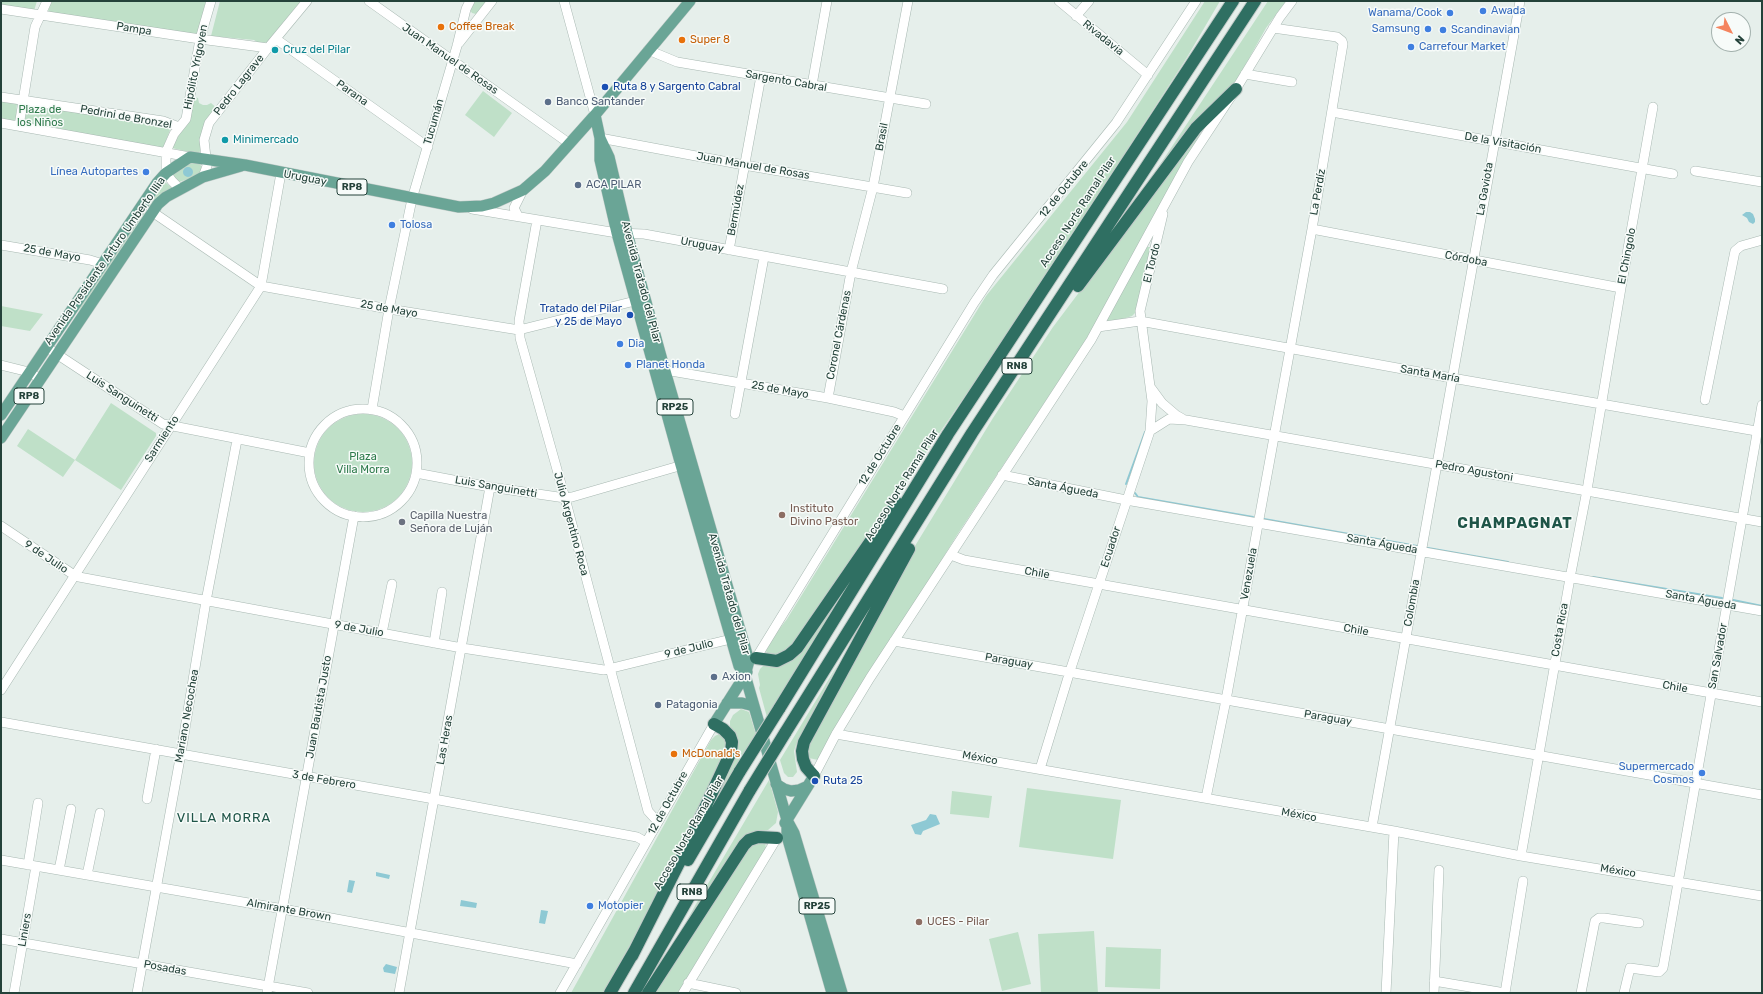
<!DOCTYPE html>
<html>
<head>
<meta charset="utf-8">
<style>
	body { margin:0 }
	#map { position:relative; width:1763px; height:994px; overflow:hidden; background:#e6efeb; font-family:Rubik,sans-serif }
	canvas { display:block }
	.frame { position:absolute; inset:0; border:2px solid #24423a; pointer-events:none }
	.north { position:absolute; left:1711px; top:12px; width:40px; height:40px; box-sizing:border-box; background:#f7fbf9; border:1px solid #a3b1ad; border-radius:50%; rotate:132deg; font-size:11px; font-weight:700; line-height:16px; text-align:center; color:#24423a }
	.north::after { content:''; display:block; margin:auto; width:14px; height:18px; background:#f4845f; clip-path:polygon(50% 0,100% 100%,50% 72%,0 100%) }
</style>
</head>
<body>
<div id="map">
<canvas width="1763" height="994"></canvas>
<div class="frame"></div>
<div class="north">N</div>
</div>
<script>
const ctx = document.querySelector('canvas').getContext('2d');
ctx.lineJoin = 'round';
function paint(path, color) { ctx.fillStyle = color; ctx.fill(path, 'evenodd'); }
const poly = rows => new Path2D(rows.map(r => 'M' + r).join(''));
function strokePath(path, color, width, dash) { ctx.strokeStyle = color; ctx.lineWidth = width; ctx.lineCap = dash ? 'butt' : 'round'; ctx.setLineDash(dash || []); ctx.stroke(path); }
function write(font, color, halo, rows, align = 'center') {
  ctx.font = font + ' Rubik,sans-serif'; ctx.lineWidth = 3; ctx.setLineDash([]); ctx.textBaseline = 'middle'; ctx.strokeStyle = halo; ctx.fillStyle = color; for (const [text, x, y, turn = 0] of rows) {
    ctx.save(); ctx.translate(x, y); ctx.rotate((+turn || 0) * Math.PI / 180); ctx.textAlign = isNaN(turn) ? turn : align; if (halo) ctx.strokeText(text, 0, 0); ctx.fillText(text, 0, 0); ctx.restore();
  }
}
const green = poly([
	[1,1,37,1,34,11,1,5],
	[51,1,206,1,197,35,48,12],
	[220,1,301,1,267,42,260,44,254,40,211,36],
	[474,1,489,1,476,14,472,13,470,10],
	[1205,1,1220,1,1186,59,1005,338,865,541,805,633,778,658,768,655,766,651,771,640,787,619,986,296,1127,122],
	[1268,1,1286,1,1266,28,1238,78,1227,93,1136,201],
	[483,91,512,113,494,137,465,115],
	[195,97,198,98,199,103,203,105,207,105,211,103,218,109,201,150,198,154,172,148,180,133,188,123],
	[1,100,17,103,16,118,14,121,1,120],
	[32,103,168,127,170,130,163,148,24,123,28,105],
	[1199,133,1201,135,1097,323,957,535,818,760,809,758,807,744,893,582,993,418,1053,327],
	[188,162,200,164,202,168,201,173,197,176,179,182,174,177,174,173],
	[165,182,172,188,153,201,78,313,82,303,157,191],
	[1147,247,1150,247,1152,249,1138,310,1132,316,1113,322,1108,321,1107,317],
	[1,306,43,314,30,331,1,326],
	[111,403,156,433,156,436,121,490,75,460,63,477,17,446,28,429,75,460],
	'314 463a49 49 0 1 1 98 0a49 49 0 1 1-98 0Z',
	[853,575,768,721,759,688,760,685,758,674,760,669,764,665,780,663],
	[838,664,796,745,794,751,797,772,793,777,788,777,784,773,780,760],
	[741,709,749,712,757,738,684,860,734,740,730,726,730,721,733,715],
	[719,734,723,736,728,745,657,897,603,993,571,993,711,740,715,736],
	[769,780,778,812,776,823,768,830,755,832,661,968,696,904],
	[1027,788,1121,800,1113,859,1019,847],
	[952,791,992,796,989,818,950,814],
	[765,842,766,849,680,993,654,993,749,844],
	[1094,931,1098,993,1041,993,1038,934],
	[1018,932,1031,984,1002,991,989,939],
	[1106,947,1161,949,1160,989,1105,987]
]);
const water = poly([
	'183 172a5 5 0 1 1 10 0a5 5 0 1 1-10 0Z',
	[1746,212,1750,212,1753,214,1755,219,1755,222,1753,224,1749,222,1747,218,1742,215],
	[930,814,936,815,940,824,923,831,921,835,915,834,911,825,926,820],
	[376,872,390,875,389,879,376,876],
	[349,880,355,881,352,893,347,892],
	[461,900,477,903,476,908,460,906],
	[541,910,548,911,545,924,539,923],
	[386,964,397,967,395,974,384,972,383,968]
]);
const stream = poly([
	[1126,484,1145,432],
	[1135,493,1138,497,1253,517],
	[1264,519,1417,546],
	[1428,548,1508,562],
	[1593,577,1722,598],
	[1733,600,1762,606]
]);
const minor = poly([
	[369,1,570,144],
	[564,1,595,115],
	[1059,1,1148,75],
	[1,9,200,39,268,48],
	[1076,16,1089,1],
	[276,39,428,147],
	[459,43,492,1],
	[648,50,677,62,926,104],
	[1245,74,1292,82],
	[812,85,827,1],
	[1,97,163,121,179,127],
	[1332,112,1673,174],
	[1,123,190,157],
	[19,126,35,27,47,1],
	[600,138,744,165,907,193],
	[1695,171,1762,182],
	[203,177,207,166,204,140,209,123,268,48,307,1],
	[180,189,172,181,166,173,166,152,174,134,186,119,200,39,211,1],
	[472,209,617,233,644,234,943,289],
	[151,211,261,286,389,309,519,330,643,299],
	[518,216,514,208,523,190],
	[537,220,519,321,520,338,565,498,648,811,658,822],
	[1312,229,1621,288],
	[1,245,90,260,103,264],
	[729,250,761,76],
	[1098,327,1140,321,1452,378,1762,432],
	[46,347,163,424,310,453],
	[1,365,29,372,40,379],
	[660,372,671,371,828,398,894,412,904,416],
	[1151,388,1162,403,1176,415,1183,419],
	[828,398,851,272,873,187,908,1],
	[1705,400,1735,251,1741,246,1762,240],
	[372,409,389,309,412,199,457,46,466,9,470,1],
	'309 463a54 54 0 1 1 108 0a54 54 0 1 1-108 0Z',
	[735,414,764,257],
	[1150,431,1169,419,1186,420,1762,522],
	[416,473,490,487,565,498,572,497,686,464],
	[1002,475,1126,500,1762,611],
	[1,526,74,575,79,577,462,648,604,670,731,639],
	[951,555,964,560,1762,702],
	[382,633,392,584],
	[894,641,1762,795],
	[434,643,442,592],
	[756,658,974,303,993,275,1116,123,1196,1],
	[1,690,261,286,281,173],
	[1,722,434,799,637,837,646,842],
	[836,734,1394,831,1521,856,1762,896],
	[1040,769,1070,671,1150,431,1152,401,1140,311,1163,214],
	[814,776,836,734,870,678,1091,340,1188,162,1236,89,1280,17,1292,1],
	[1206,798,1226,700,1312,229,1343,44,1342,41,1337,37,1273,28],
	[147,799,156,749],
	[1372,827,1520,1],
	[1521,856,1570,578,1587,490,1621,288,1653,107],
	[1,860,283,909,577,964],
	[28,865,38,803],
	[59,870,71,809],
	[87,875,100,813],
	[1,939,308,993],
	[1434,981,1505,993],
	[688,983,736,993],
	[14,993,36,866],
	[137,993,181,753,206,601,237,440],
	[267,993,354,516],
	[399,993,490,487],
	[560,993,714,724],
	[683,993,777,838],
	[1386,993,1394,831],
	[1434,993,1439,870],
	[1505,993,1523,881],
	[1581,993,1595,921,1599,918,1604,918,1639,923],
	[1624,993,1630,968,1659,972,1663,968,1762,405]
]);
const major = poly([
	[595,115,600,138,609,157,627,233,665,371,749,661,745,675],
	[600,138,600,160,617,233,681,465,739,666,745,675,787,820,794,833,842,993],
	[1,415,157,183,166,173,190,157,245,165,459,207,482,206,494,203,523,190,545,171,595,115,690,1],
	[1,438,158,204,166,197,203,177,241,166],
	[727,703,742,703,754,706],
	[714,724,747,672],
	[776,784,784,789,791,791,799,790,808,786],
	[787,822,787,836,832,993],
	[785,823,814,776]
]);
const highway = poly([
	[1078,286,1196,128,1236,89],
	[756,658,777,661,789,655,797,648,897,503],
	[779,709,948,434,1233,1],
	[785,733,972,433,1255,1],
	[814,776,806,767,803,759,802,751,804,742,909,549],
	[688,860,740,771],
	[632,956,683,855,731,752,732,742,730,736,723,729,714,724],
	[610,993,635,950],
	[634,993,750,790],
	[648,993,744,845,749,840,758,837,777,838]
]);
const highwayBridge = poly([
	[740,771,779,709],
	[750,790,785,733]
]);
const markers = [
	[1483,11,4,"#3f7fe0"],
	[1450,13,4,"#3f7fe0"],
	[441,27,4,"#e8710a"],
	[1428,29,4,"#3f7fe0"],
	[1443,30,4,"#3f7fe0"],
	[682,40,4,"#e8710a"],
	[1411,47,4,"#3f7fe0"],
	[275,50,4,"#0f9aa8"],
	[605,87,4,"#1a4fb4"],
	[548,102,4,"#5c6f8a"],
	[225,140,4,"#0f9aa8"],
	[146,172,4,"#3f7fe0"],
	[578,185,4,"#5c6f8a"],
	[392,225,4,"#3f7fe0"],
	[630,315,4,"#1a4fb4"],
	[620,344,4,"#3f7fe0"],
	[628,365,4,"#3f7fe0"],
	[782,515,4,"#8d6e63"],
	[402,522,4,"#6b7280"],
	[714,677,4,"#5c6f8a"],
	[658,705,4,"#5c6f8a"],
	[674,754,4,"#e8710a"],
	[1702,773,4,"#3f7fe0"],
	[815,781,4,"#1a4fb4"],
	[590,906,4,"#3f7fe0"],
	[919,922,4,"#8d6e63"]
];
const shields = [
	[352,187,30],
	[1017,366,30],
	[29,396,30],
	[675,407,36],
	[692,892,30],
	[817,906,36]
];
const shieldNames = [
	["RP8",352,187],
	["RN8",1017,366],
	["RP8",29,396],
	["RP25",675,407],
	["RN8",692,892],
	["RP25",817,906]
];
const shopNames = [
	["Awada",1491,11],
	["Wanama/Cook",1442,13,"right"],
	["Samsung",1420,29,"right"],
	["Scandinavian",1451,30],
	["Carrefour Market",1419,47],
	["Línea Autopartes",138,172,"right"],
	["Tolosa",400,225],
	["Dia",628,344],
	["Planet Honda",636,365],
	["Supermercado",1694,767,"right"],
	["Cosmos",1694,780,"right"],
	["Motopier",598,906]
];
const foodNames = [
	["Coffee Break",449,27],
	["Super 8",690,40],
	["McDonald's",682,754]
];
const streetNames = [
	["Pampa",134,29,9],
	["Rivadavia",1103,38,39],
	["Juan Manuel de Rosas",450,59,35],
	["Hipólito Yrigoyen",196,67,-79],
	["Sargento Cabral",786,81,10],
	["Pedro Lagrave",239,85,-52],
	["Parana",352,93,35],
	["Pedrini de Bronzel",126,117,10],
	["Tucumán",434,122,-74],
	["Brasil",882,137,-79],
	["De la Visitación",1503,143,10],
	["Juan Manuel de Rosas",753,166,10],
	["Uruguay",305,178,11],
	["12 de Octubre",1064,189,-51],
	["La Gaviota",1485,189,-80],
	["La Perdíz",1318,192,-80],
	["Bermúdez",736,210,-80],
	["Acceso Norte Ramal Pilar",1078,212,-57],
	["Uruguay",702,245,11],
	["25 de Mayo",52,253,10],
	["El Chingolo",1627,256,-79],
	["Córdoba",1466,259,11],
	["Avenida Presidente Arturo Umberto Illia",105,261,-55],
	["El Tordo",1152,263,-76],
	["Avenida Tratado del Pilar",641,282,75],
	["25 de Mayo",389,309,10],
	["Coronel Cárdenas",839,335,-79],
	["Santa María",1430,374,10],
	["25 de Mayo",780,390,10],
	["Luis Sanguinetti",122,397,33],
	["Sarmiento",162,439,-57],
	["12 de Octubre",880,455,-58],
	["Pedro Agustoni",1474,471,10],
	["Acceso Norte Ramal Pilar",902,485,-58],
	["Luis Sanguinetti",496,487,10],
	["Santa Águeda",1063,488,11],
	["Julio Argentino Roca",571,524,75],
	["Santa Águeda",1382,544,10],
	["Ecuador",1111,547,-72],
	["9 de Julio",46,557,34],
	["Chile",1037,573,10],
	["Venezuela",1249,574,-80],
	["Avenida Tratado del Pilar",729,594,74],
	["Santa Águeda",1701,600,10],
	["Colombia",1412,603,-80],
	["9 de Julio",359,629,10],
	["Chile",1356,630,10],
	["Costa Rica",1560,630,-80],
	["9 de Julio",689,649,-14],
	["San Salvador",1718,656,-80],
	["Paraguay",1009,661,10],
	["Chile",1675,687,10],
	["Juan Bautista Justo",319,707,-80],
	["Mariano Necochea",187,716,-80],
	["Paraguay",1328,718,10],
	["Las Heras",445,740,-80],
	["México",980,758,10],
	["3 de Febrero",324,780,10],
	["12 de Octubre",668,803,-61],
	["México",1299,815,10],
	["Acceso Norte Ramal Pilar",689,833,-60],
	["México",1618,871,9],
	["Almirante Brown",289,910,10],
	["Liniers",25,930,-80],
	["Posadas",165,968,10]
];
const cultureNames = [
	["Cruz del Pilar",283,50],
	["Minimercado",233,140]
];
const transitNames = [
	["Ruta 8 y Sargento Cabral",613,87],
	["Tratado del Pilar",622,309,"right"],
	["y 25 de Mayo",622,322,"right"],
	["Ruta 25",823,781]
];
const serviceNames = [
	["Banco Santander",556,102],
	["ACA PILAR",586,185],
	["Axion",722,677],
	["Patagonia",666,705]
];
const parkNames = [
	["Plaza de",40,110],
	["los Niños",40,123],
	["Plaza",363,457],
	["Villa Morra",363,470]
];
const educationNames = [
	["Instituto",790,509],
	["Divino Pastor",790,522],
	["UCES - Pilar",927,922]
];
const worshipNames = [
	["Capilla Nuestra",410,516],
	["Señora de Luján",410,529]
];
const quarterNames = [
	["VILLA MORRA",224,818]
];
const districtNames = [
	["CHAMPAGNAT",1515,524]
];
paint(green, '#bfe0c8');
paint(water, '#8ec9d4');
strokePath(stream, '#8ec9d4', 2);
strokePath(minor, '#a8b8b2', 10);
strokePath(major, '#c2cac8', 12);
strokePath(highway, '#c2cac8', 14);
strokePath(minor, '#fff', 9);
strokePath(major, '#6aa596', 11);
strokePath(highway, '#2f6f62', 12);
strokePath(highwayBridge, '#c2cac8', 14, []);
strokePath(highwayBridge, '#2f6f62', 12);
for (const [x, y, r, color] of markers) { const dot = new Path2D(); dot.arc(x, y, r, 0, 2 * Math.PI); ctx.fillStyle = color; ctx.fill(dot); strokePath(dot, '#f7fbf9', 1.5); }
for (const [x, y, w] of shields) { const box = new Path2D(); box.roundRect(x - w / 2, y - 8, w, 16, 3); ctx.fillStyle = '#f7fbf9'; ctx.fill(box); strokePath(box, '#24423a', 1); }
write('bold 10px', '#24423a', null, shieldNames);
write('11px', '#366cbe', '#f7fbf9', shopNames, 'left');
write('11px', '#c56008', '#f7fbf9', foodNames, 'left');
write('11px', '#24423a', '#f7fbf9', streetNames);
write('11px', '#0d838f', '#f7fbf9', cultureNames, 'left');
write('11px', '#164399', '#f7fbf9', transitNames, 'left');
write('11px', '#4e5e75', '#f7fbf9', serviceNames, 'left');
write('11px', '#2d7a4b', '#f7fbf9', parkNames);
write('11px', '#785e54', '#f7fbf9', educationNames, 'left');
write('11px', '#5b616d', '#f7fbf9', worshipNames, 'left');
ctx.letterSpacing = '1px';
write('13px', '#1f5548', '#f7fbf9', quarterNames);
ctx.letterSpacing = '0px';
ctx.letterSpacing = '1px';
write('bold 15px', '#1f5548', '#f7fbf9', districtNames);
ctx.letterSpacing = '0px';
</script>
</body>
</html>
